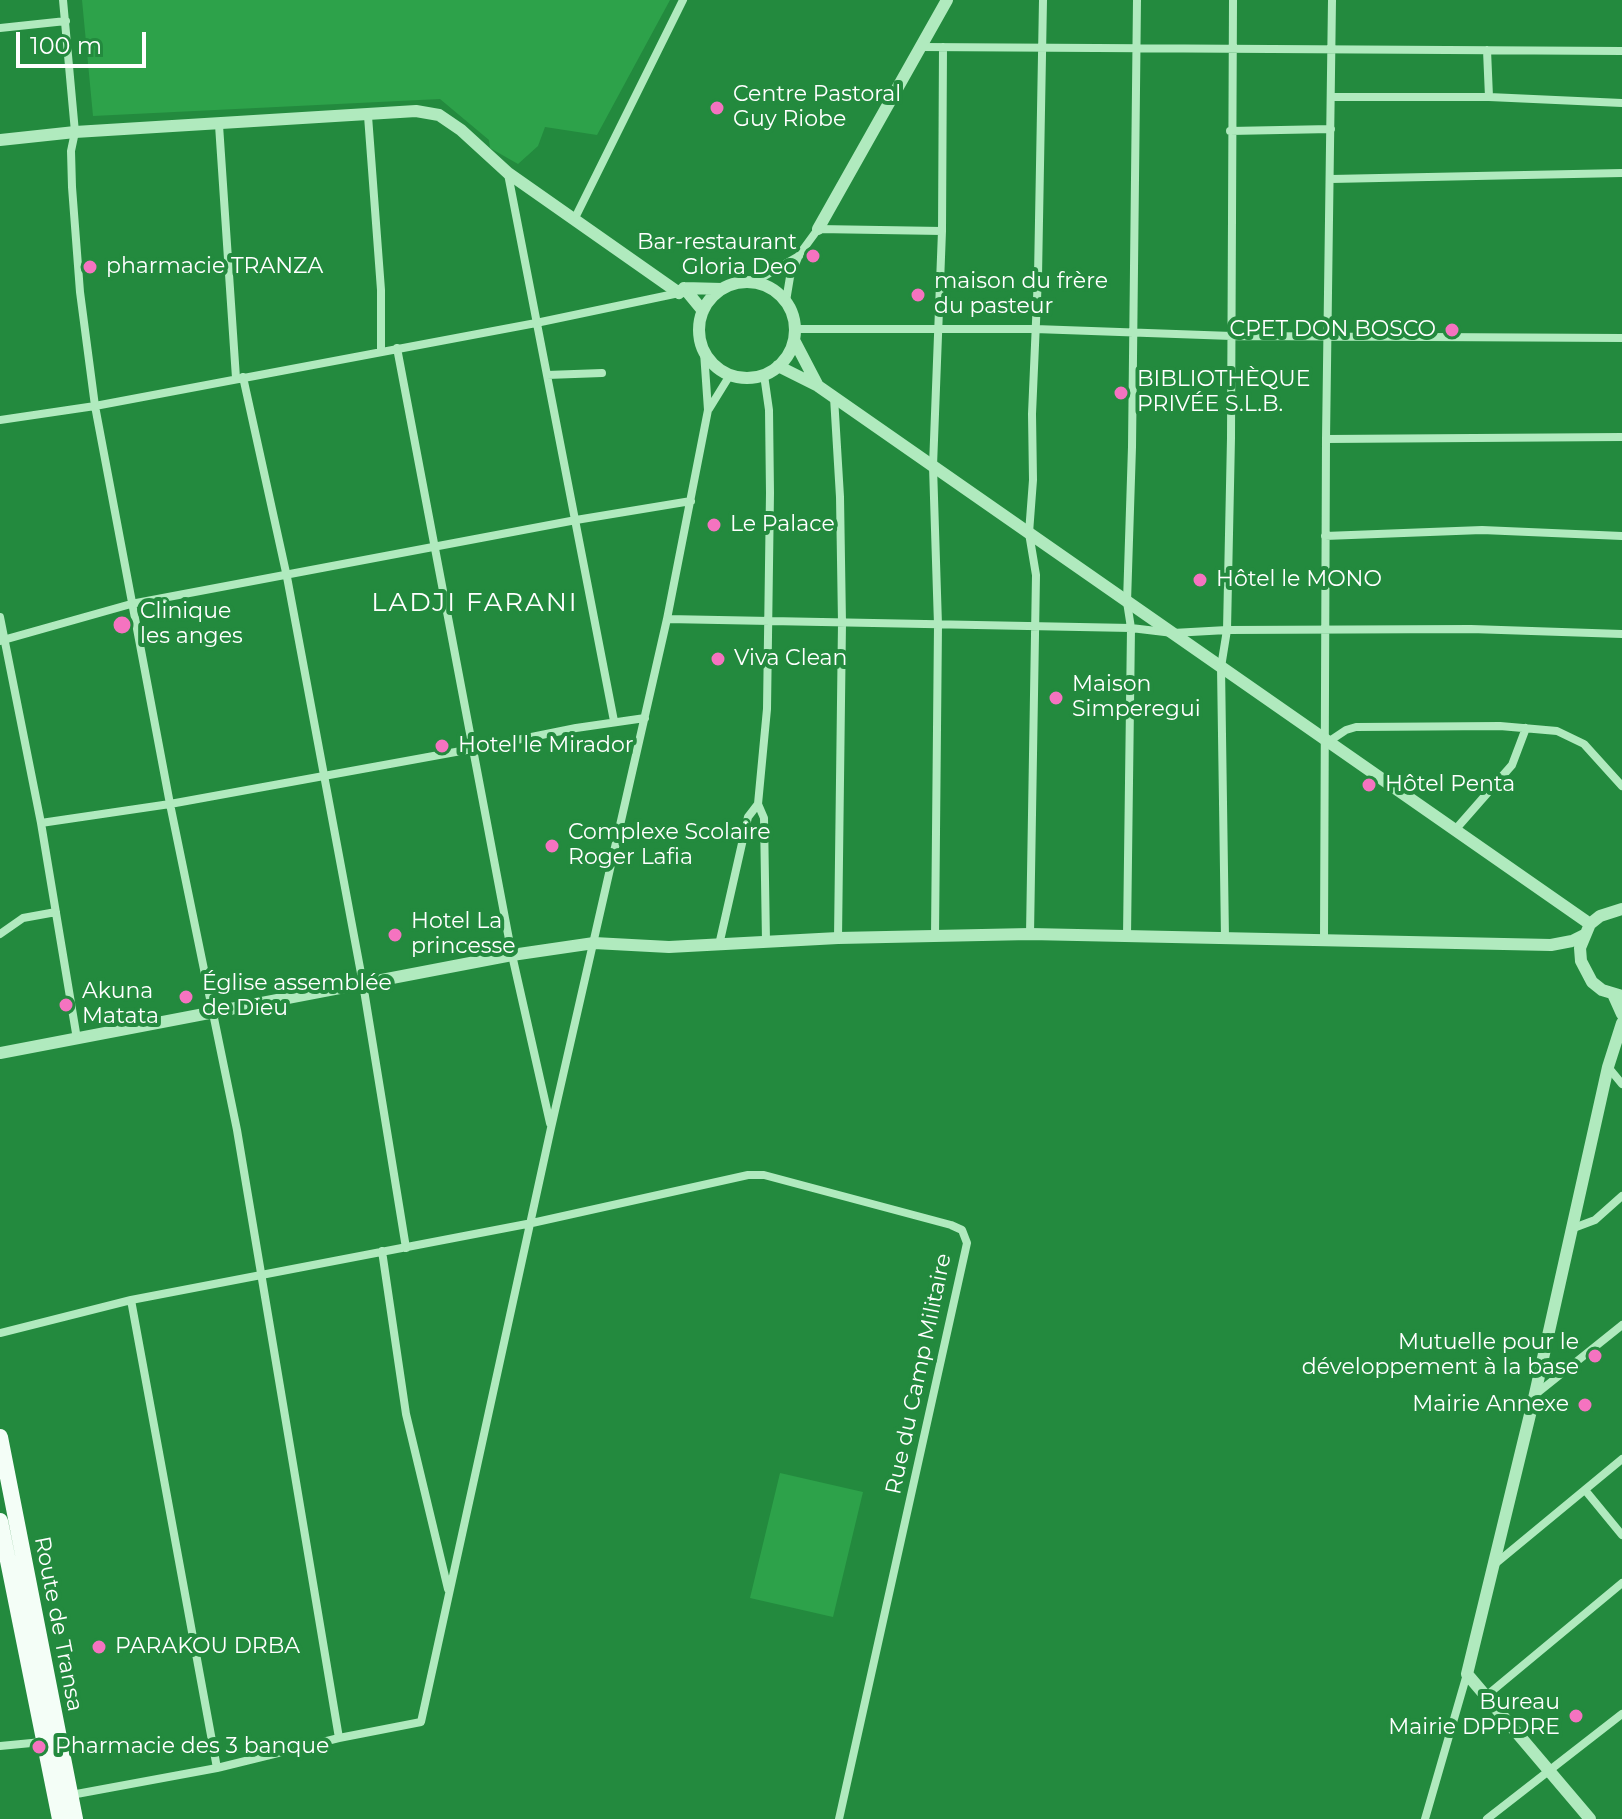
<!DOCTYPE html>
<html>
<head>
<meta charset="utf-8">
<style>
	body { margin:0 }
	#map { position:relative; width:1622px; height:1819px; overflow:hidden; background:#238a3e; font-family:Montserrat,sans-serif }
	canvas { display:block }
	.scale { position:absolute; left:16px; top:32px; width:130px; height:36px; box-sizing:border-box; border:4px solid #fff; border-top:0; padding-left:10px; font-size:24px; line-height:28px; white-space:nowrap; color:#fff; -webkit-text-stroke:6px #238a3e; paint-order:stroke }
</style>
</head>
<body>
<div id="map">
<canvas width="1622" height="1819"></canvas>
<div class="scale">100 m</div>
</div>
<script>
const ctx = document.querySelector('canvas').getContext('2d');
ctx.lineJoin = 'round';
function paint(path, color) { ctx.fillStyle = color; ctx.fill(path, 'evenodd'); }
const poly = rows => new Path2D(rows.map(r => 'M' + r).join(''));
function strokePath(path, color, width, dash) { ctx.strokeStyle = color; ctx.lineWidth = width; ctx.lineCap = dash ? 'butt' : 'round'; ctx.setLineDash(dash || []); ctx.stroke(path); }
function write(font, color, halo, rows, align = 'center') {
  ctx.font = font + ' Montserrat,sans-serif'; ctx.lineWidth = 8; ctx.setLineDash([]); ctx.textBaseline = 'middle'; ctx.strokeStyle = halo; ctx.fillStyle = color; for (const [text, x, y, turn = 0] of rows) {
    ctx.save(); ctx.translate(x, y); ctx.rotate((+turn || 0) * Math.PI / 180); ctx.textAlign = isNaN(turn) ? turn : align; if (halo) ctx.strokeText(text, 0, 0); ctx.fillText(text, 0, 0); ctx.restore();
  }
}
const green = poly([
	[82,0,670,0,597,135,545,127,538,146,518,164,490,148,489,140,440,99,93,116],
	[780,1473,863,1492,833,1617,750,1598]
]);
const minor = poly([
	[63,0,75,132,71,151,72,187,80,292,95,406,170,804,237,1130,339,1738],
	[0,28,66,21],
	[921,47,1622,51],
	[1487,50,1489,97],
	[1331,97,1489,97,1622,103],
	[368,116,381,290,381,352],
	[219,125,236,378],
	[1230,131,1331,129],
	[508,174,614,721],
	[1331,179,1622,173],
	[574,220,683,0],
	[754,282,799,256],
	[786,301,790,277,799,255,818,229,942,231],
	[795,329,1035,329,1232,336,1622,338],
	[397,348,512,955,550,1123],
	[547,375,602,373],
	[243,377,287,577,363,984,406,1248],
	[834,397,840,497,842,623,838,938],
	[709,409,730,375],
	[0,420,95,406,536,323,679,293],
	[1326,439,1622,437],
	[1325,536,1482,530,1622,536],
	[0,617,41,823,77,1039],
	[667,619,1131,628,1173,633,1227,630,1471,629,1622,634],
	[0,641,131,604,576,520,691,501],
	[1328,742,1346,730,1356,727,1500,726,1557,731,1584,744,1622,786],
	[758,804,764,818,766,942],
	[41,823,170,804,472,749,576,728,645,718],
	[1455,830,1512,765,1526,728],
	[0,934,23,918,56,912],
	[1030,934,1036,575,1029,533,1033,480,1032,414,1038,276,1043,0],
	[935,936,938,625,933,466,942,231,943,47],
	[1127,936,1131,628,1127,602,1132,447,1137,0],
	[1225,938,1221,667,1227,630,1231,438,1233,0],
	[1324,939,1326,439,1332,0],
	[719,945,748,817,758,804,767,709,770,493,769,410,764,375],
	[1608,1067,1622,1084],
	[1571,1229,1595,1220,1622,1196],
	[382,1251,406,1414,448,1589],
	[131,1300,217,1768],
	[0,1333,131,1300,532,1223,748,1175,764,1175,951,1225,962,1230,967,1243,839,1819],
	[1536,1394,1622,1325],
	[1585,1490,1622,1535],
	[1495,1564,1622,1459],
	[1486,1696,1622,1583],
	[0,1746,42,1742],
	[71,1795,217,1768,339,1738,421,1722,551,1128,667,619,708,410,704,352],
	[1425,1819,1467,1674],
	[1487,1819,1622,1714]
]);
const tertiary = poly([
	[0,140,75,132,416,111,439,115,461,130,508,173,679,293,684,288,722,289],
	[818,229,947,0],
	'699 330a48 48 0 1 1 96 0a48 48 0 1 1-96 0Z',
	[684,288,703,311],
	[794,340,818,386],
	[778,366,818,386,1590,924],
	[1622,909,1600,916,1590,924,1580,948,1581,961,1592,982,1602,990,1622,996],
	[1613,994,1622,1014],
	[0,1053,512,955,594,943,669,947,838,938,1030,934,1551,945,1572,941,1584,935],
	[1590,1819,1467,1674,1535,1394,1608,1067,1622,1023]
]);
const primary = poly([
	[0,1437,75,1819],
	[0,1521,60,1819]
]);
const markers = [
	[717,108,8,"#f573c0"],
	[813,256,8,"#f573c0"],
	[90,267,8,"#f573c0"],
	[918,295,8,"#f573c0"],
	[1452,330,8,"#f573c0"],
	[1121,393,8,"#f573c0"],
	[714,525,8,"#f573c0"],
	[1200,580,8,"#f573c0"],
	[122,625,10,"#f573c0"],
	[718,659,8,"#f573c0"],
	[1056,698,8,"#f573c0"],
	[442,746,8,"#f573c0"],
	[1369,785,8,"#f573c0"],
	[552,846,8,"#f573c0"],
	[395,935,8,"#f573c0"],
	[186,997,8,"#f573c0"],
	[66,1005,8,"#f573c0"],
	[1595,1356,8,"#f573c0"],
	[1585,1405,8,"#f573c0"],
	[99,1647,8,"#f573c0"],
	[1576,1716,8,"#f573c0"],
	[39,1747,8,"#f573c0"]
];
const poiNames = [
	["Centre Pastoral",733,95],
	["Guy Riobe",733,120],
	["Bar-restaurant",797,243,"right"],
	["Gloria Deo",797,268,"right"],
	["pharmacie TRANZA",106,267],
	["maison du frère",934,282],
	["du pasteur",934,307],
	["CPET DON BOSCO",1436,330,"right"],
	["BIBLIOTHÈQUE",1137,380],
	["PRIVÉE S.L.B.",1137,405],
	["Le Palace",730,525],
	["Hôtel le MONO",1216,580],
	["Clinique",140,612],
	["les anges",140,637],
	["Viva Clean",734,659],
	["Maison",1072,685],
	["Simperegui",1072,710],
	["Hotel le Mirador",458,746],
	["Hôtel Penta",1385,785],
	["Complexe Scolaire",568,833],
	["Roger Lafia",568,858],
	["Hotel La",411,922],
	["princesse",411,947],
	["Église assemblée",202,984],
	["de Dieu",202,1009],
	["Akuna",82,992],
	["Matata",82,1017],
	["Mutuelle pour le",1579,1343,"right"],
	["développement à la base",1579,1368,"right"],
	["Mairie Annexe",1569,1405,"right"],
	["PARAKOU DRBA",115,1647],
	["Bureau",1560,1703,"right"],
	["Mairie DPPDRE",1560,1728,"right"],
	["Pharmacie des 3 banque",55,1747]
];
const streetNames = [
	["Rue du Camp Militaire",919,1374,-78],
	["Route de Transa",58,1624,79]
];
const quarterNames = [
	["LADJI FARANI",475,603]
];
paint(green, '#2da24a');
strokePath(minor, '#b0eabe', 8);
strokePath(tertiary, '#b0eabe', 12);
strokePath(primary, '#f4fef7', 16);
for (const [x, y, r, color] of markers) { const dot = new Path2D(); dot.arc(x, y, r, 0, 2 * Math.PI); ctx.fillStyle = color; ctx.fill(dot); strokePath(dot, '#238a3e', 3); }
write('22px', '#fff', '#238a3e', poiNames, 'left');
write('22px', '#fff', '#238a3e', streetNames);
ctx.letterSpacing = '2px';
write('26px', '#fff', '#238a3e', quarterNames);
ctx.letterSpacing = '0px';
</script>
</body>
</html>
